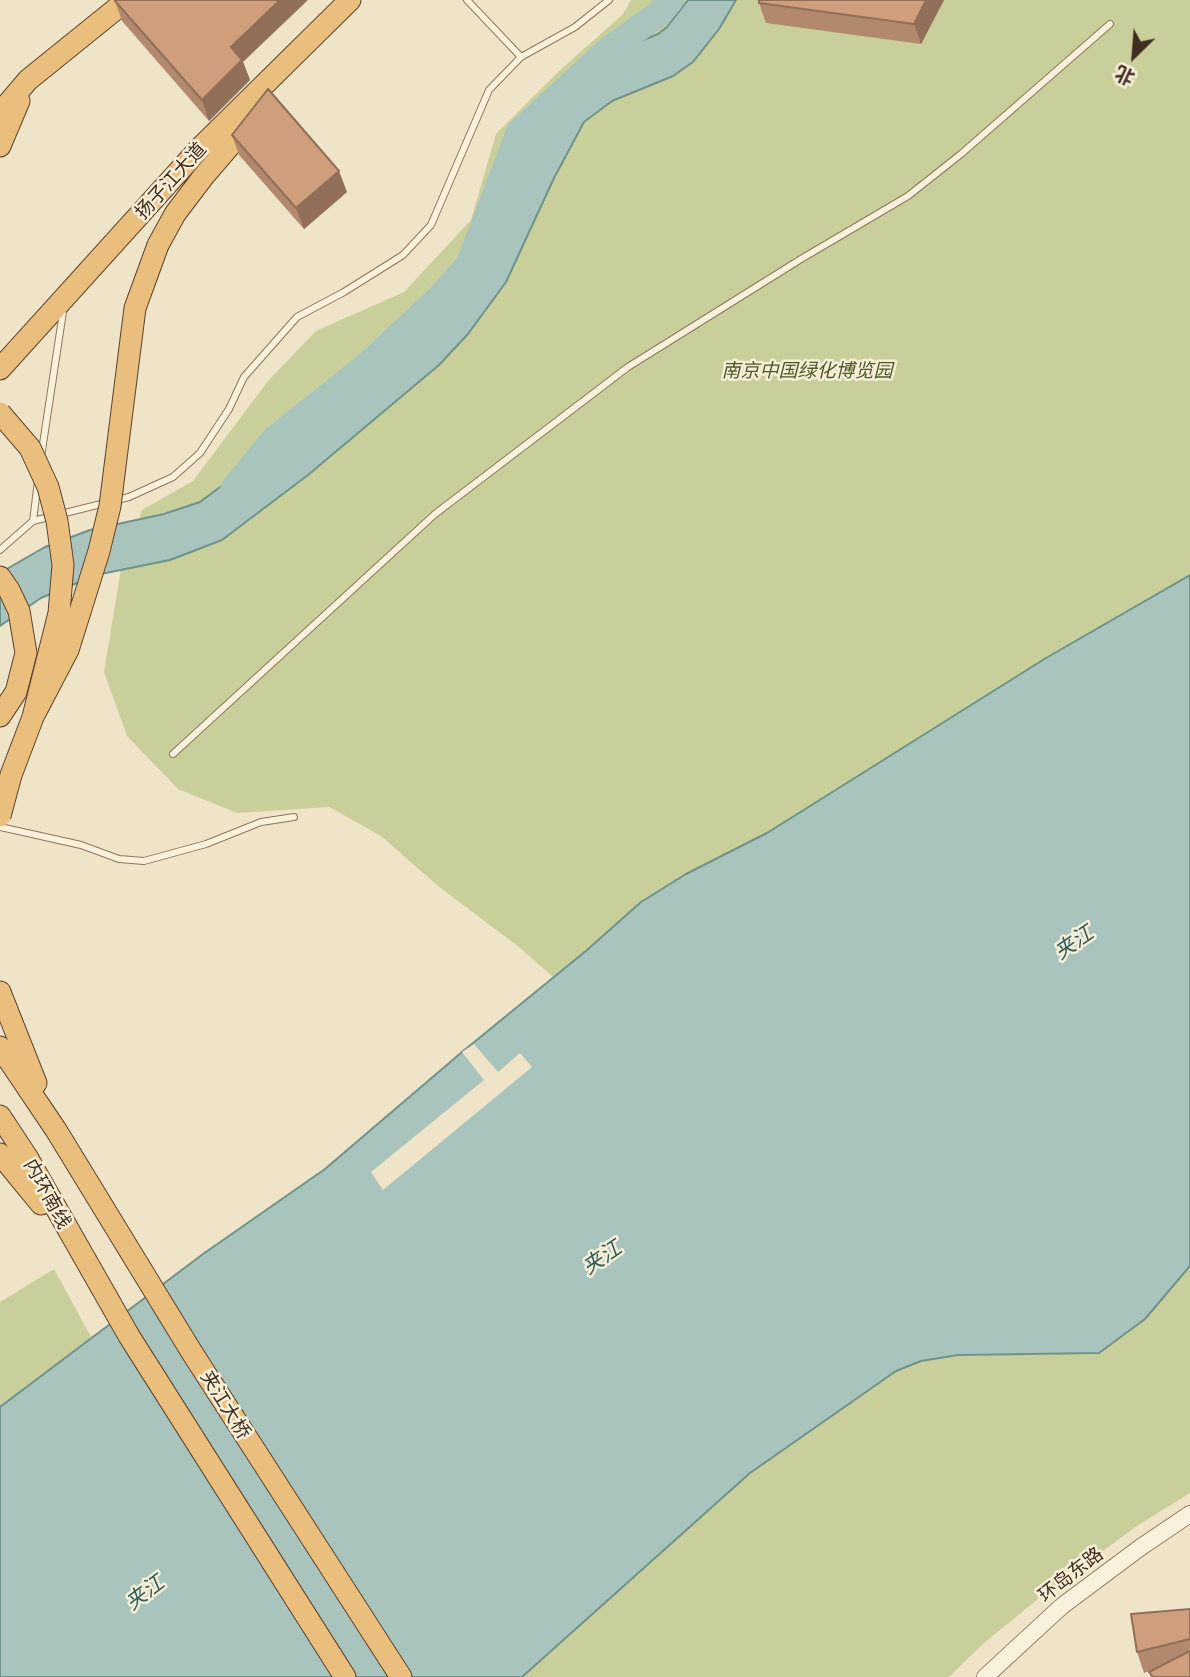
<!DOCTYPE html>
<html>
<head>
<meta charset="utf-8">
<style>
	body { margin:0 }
	#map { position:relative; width:1190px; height:1677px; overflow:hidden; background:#f0e4c8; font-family:"Crimson Pro","Noto Sans SC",serif }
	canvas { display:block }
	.north { position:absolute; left:1099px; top:21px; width:70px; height:70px; -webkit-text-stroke:5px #f7eed8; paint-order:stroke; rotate:205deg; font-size:19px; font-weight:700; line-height:28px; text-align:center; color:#3d2e20 }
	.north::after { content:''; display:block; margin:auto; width:24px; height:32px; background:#3d2e20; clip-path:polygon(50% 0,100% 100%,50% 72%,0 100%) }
</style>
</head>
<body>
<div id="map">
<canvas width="1190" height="1677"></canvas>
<div class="north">北</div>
</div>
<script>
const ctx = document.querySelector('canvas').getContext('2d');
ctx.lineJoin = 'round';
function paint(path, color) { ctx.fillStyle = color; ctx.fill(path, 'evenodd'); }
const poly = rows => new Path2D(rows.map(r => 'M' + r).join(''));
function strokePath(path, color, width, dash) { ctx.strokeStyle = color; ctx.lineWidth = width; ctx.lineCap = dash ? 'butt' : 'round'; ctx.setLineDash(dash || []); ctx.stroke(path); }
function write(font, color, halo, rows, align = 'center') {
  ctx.font = font + ' "Crimson Pro","Noto Sans SC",serif'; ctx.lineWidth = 5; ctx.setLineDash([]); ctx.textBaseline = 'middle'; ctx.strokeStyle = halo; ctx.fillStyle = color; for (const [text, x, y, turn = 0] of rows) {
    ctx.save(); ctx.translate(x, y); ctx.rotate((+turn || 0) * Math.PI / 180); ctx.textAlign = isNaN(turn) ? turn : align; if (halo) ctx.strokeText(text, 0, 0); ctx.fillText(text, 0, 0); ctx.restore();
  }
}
const green = poly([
	[631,0,1190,0,1190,575,1046,658,767,833,740,846,587,950,553,977,519,947,438,886,381,836,329,807,237,813,178,789,127,736,104,672,122,563,142,510,193,481,268,381,316,331,404,292,471,220,496,134,558,72,623,14],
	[1190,1266,1190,1493,1137,1526,1044,1594,984,1643,949,1677,522,1677,750,1473,896,1371,921,1361,958,1355,1051,1355,1145,1319],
	[54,1269,91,1337,101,1365,0,1451,0,1302]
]);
const water = poly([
	[688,0,736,0,719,29,693,62,673,76,612,101,584,122,554,178,506,282,468,334,439,365,308,475,222,540,170,560,96,575,41,598,0,626,0,573,45,547,90,530,164,514,200,502,286,438,413,332,471,258,541,108,557,89,596,59,658,34,667,27,688,0],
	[1190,575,1190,1266,1145,1319,1099,1353,958,1355,921,1361,896,1371,750,1473,522,1677,0,1677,0,1407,203,1254,325,1169,462,1052,587,950,641,902,686,874,767,833,1046,658,1190,575]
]);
const pier = poly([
	[474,1044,498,1072,520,1053,532,1067,383,1190,371,1172,484,1080,462,1052]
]);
const river = poly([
	[233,489,274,439,366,366,441,296,469,264,519,132,609,49,659,14,671,0]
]);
const service = poly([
	[467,0,521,57],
	[41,457,63,312],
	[33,521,38,481],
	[0,550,33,521,129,497,173,477,200,453,229,409,244,377,297,317,344,292,403,255,431,225,489,90,521,57,575,27,609,0],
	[173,754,435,514,628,367,801,259,908,196,961,154,1110,24],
	[0,827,81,845,119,859,144,861,206,844,261,822,294,817]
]);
const tertiary = poly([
	[985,1677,1062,1606,1141,1547,1190,1514]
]);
const trunk = poly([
	[0,113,28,80,127,0],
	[0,146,19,101],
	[158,245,175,214,203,177,251,121],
	[0,369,199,149,350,0],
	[0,577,9,590,19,611,26,653,16,692,0,716],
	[0,992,36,1083],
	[0,1047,56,1130,191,1351,401,1677],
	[0,1116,27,1157,129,1336,345,1677],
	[0,1154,41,1204]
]);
const trunkBridge = poly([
	[0,413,30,448,48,487,57,521,63,565,59,613,33,717,11,775,0,816],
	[33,717,68,650,99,551,110,506,135,308,158,245]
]);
const wall = poly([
	[944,0,921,44,766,23,759,3],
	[115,1,243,62,250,80,209,121,122,21],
	[232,135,347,192,304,229,239,155],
	[1190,1609,1190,1677,1151,1677,1149,1672,1150,1671,1144,1673,1137,1652]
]);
const shadedWall = poly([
	[280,0,308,0,243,62,250,80,209,121,202,100,231,47],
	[926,0,944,0,921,44,914,24],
	[339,171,347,192,304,229,296,208]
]);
const building = poly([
	[115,0,280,0,231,47,242,60,202,100,115,1,115,0],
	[759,0,926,0,914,24,759,3,759,0],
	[268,89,339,171,296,208,232,135,268,89],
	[1190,1609,1190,1639,1137,1652,1131,1614,1190,1609],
	[1190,1651,1190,1677,1153,1677,1149,1672,1190,1651]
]);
const streetNames = [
	["扬子江大道",171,181,-48],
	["内环南线",47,1194,61],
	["夹江大桥",225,1405,58],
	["环岛东路",1071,1575,-38]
];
const parkNames = [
	["南京中国绿化博览园",807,371]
];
const waterNames = [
	["夹江",1074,943,-34],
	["夹江",602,1258,-34],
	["夹江",145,1593,-37]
];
paint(green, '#c9cf9b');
paint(water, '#a9c4bc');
strokePath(water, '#6f938a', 2);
paint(pier, '#f0e4c8');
strokePath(river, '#a9c4bc', 26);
strokePath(service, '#8d765c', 8);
strokePath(tertiary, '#8d765c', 18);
strokePath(trunk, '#5b4430', 23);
strokePath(service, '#faf1dc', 6);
strokePath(tertiary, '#faf1dc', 16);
strokePath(trunk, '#eabe7c', 21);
strokePath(trunkBridge, '#5b4430', 23, []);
strokePath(trunkBridge, '#eabe7c', 21);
paint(wall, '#b2896c');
paint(shadedWall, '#916f58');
paint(building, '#cf9f7d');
strokePath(building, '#916f58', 2);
write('19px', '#3d2e20', '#f7eed8', streetNames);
write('italic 19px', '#4d5a26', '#f7eed8', parkNames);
write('italic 21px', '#2f5d5a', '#f7eed8', waterNames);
</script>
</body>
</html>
